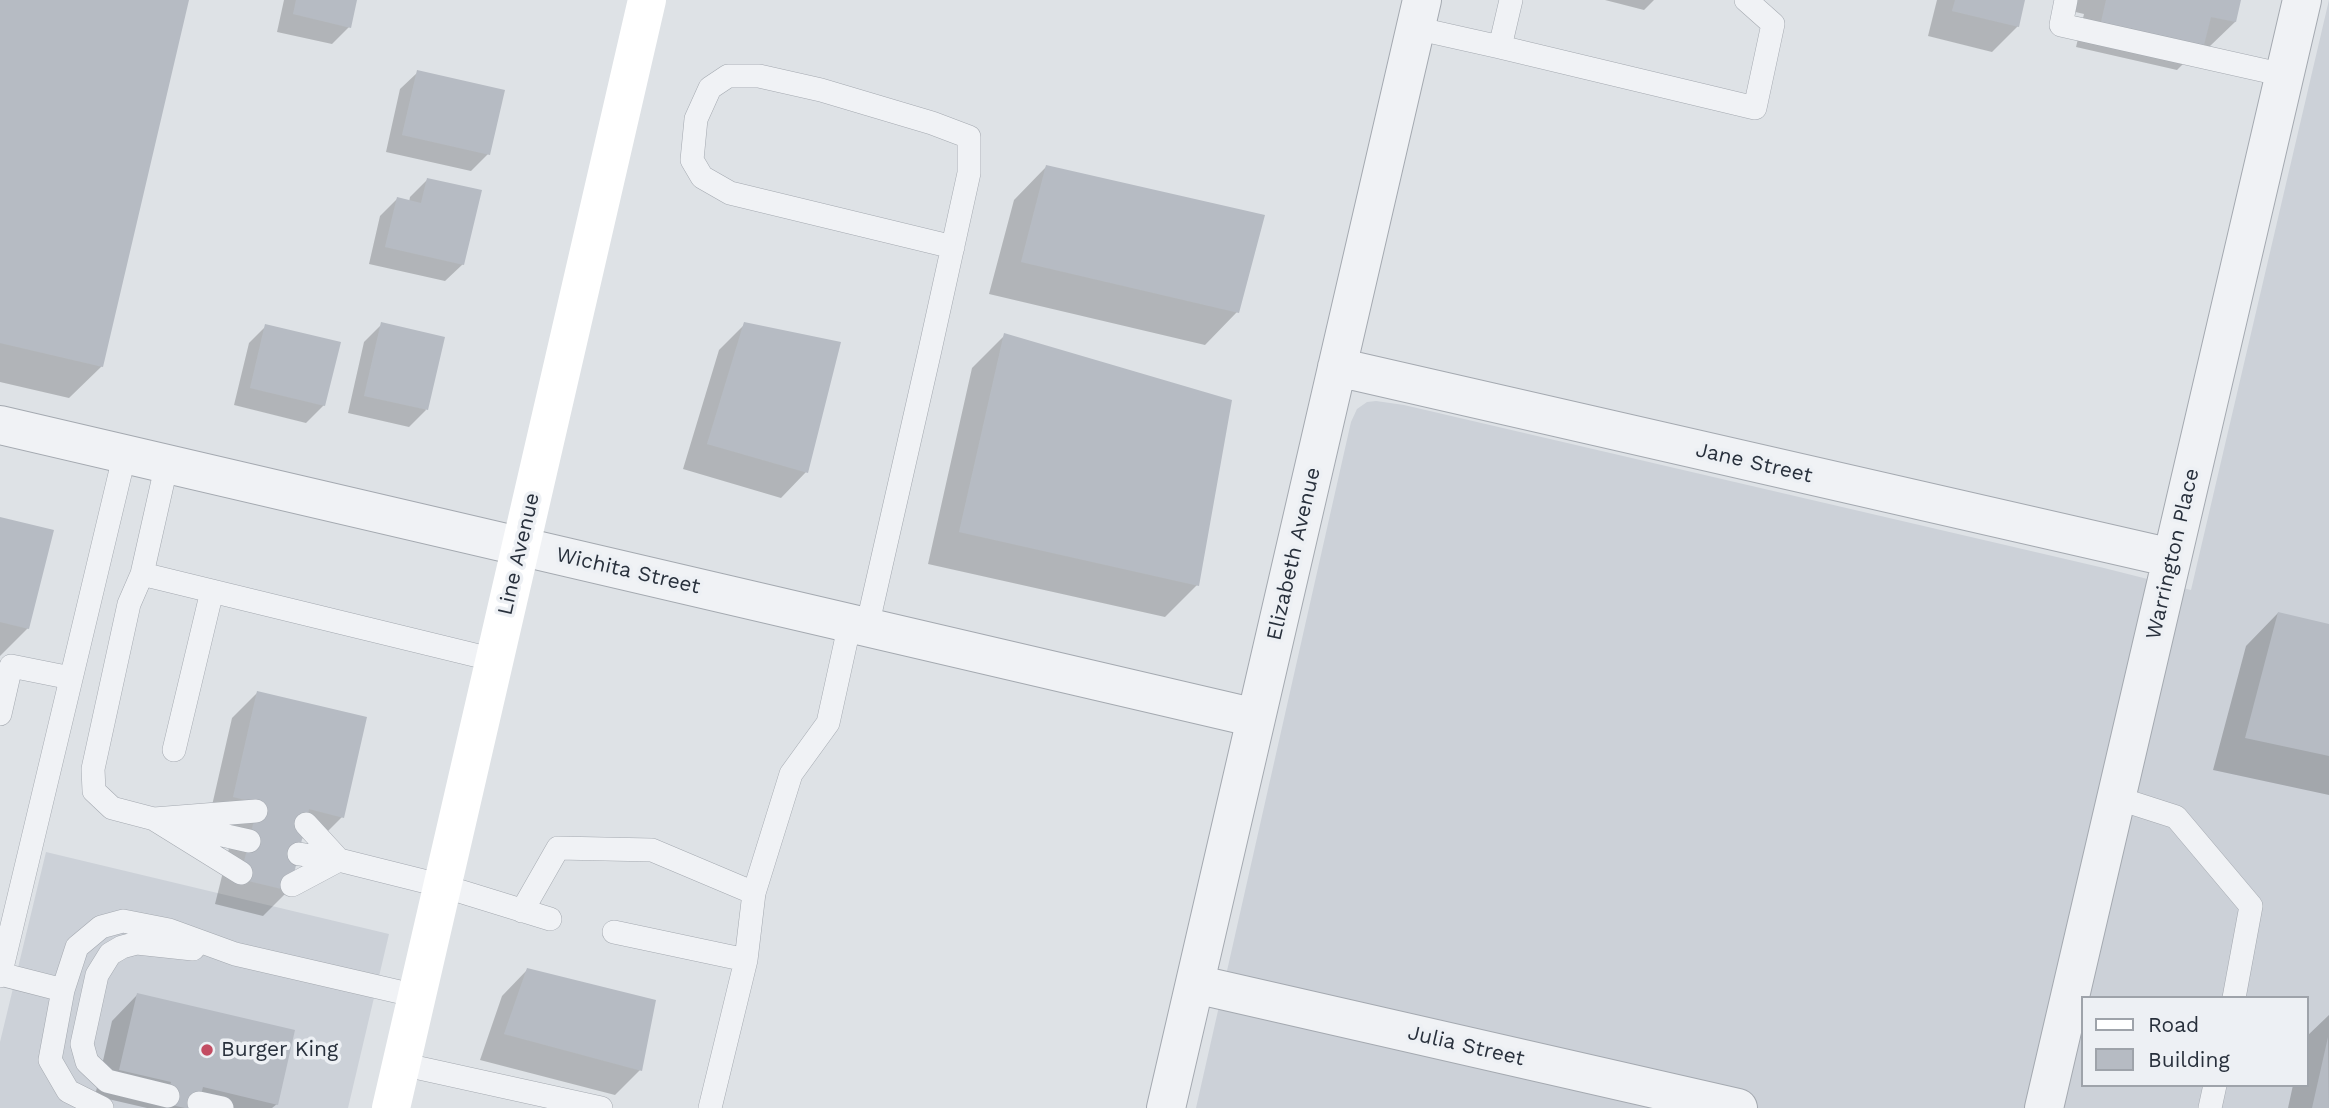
<!DOCTYPE html>
<html>
<head>
<meta charset="utf-8">
<style>
	body { margin:0 }
	#map { position:relative; width:2329px; height:1108px; overflow:hidden; background:#dee2e6; font-family:"Work Sans",sans-serif }
	canvas { display:block }
	.legend { position:absolute; left:2081px; top:996px; width:228px; height:91px; box-sizing:border-box; background:#edf0f4; border:2px solid #9ea3aa; margin:0; padding:9px 12px; list-style:none; font-size:21px; color:#28303c }
	.legend li { display:flex; align-items:center; gap:14px; height:35px }
	.legend b { width:35px; border:2px solid #9ea3aa }
</style>
</head>
<body>
<div id="map">
<canvas width="2329" height="1108"></canvas>
<ul class="legend">
<li><b style="height:9px;background:#fff"></b>Road</li>
<li><b style="height:19px;background:#b6bbc3"></b>Building</li>
</ul>
</div>
<script>
const ctx = document.querySelector('canvas').getContext('2d');
ctx.lineJoin = 'round';
function paint(path, color) { ctx.fillStyle = color; ctx.fill(path, 'evenodd'); }
const poly = rows => new Path2D(rows.map(r => 'M' + r).join(''));
function strokePath(path, color, width, dash) { ctx.strokeStyle = color; ctx.lineWidth = width; ctx.lineCap = dash ? 'butt' : 'round'; ctx.setLineDash(dash || []); ctx.stroke(path); }
function write(font, color, halo, rows, align = 'center') {
  ctx.font = font + ' "Work Sans",sans-serif'; ctx.lineWidth = 7; ctx.setLineDash([]); ctx.textBaseline = 'middle'; ctx.strokeStyle = halo; ctx.fillStyle = color; for (const [text, x, y, turn = 0] of rows) {
    ctx.save(); ctx.translate(x, y); ctx.rotate((+turn || 0) * Math.PI / 180); ctx.textAlign = isNaN(turn) ? turn : align; if (halo) ctx.strokeText(text, 0, 0); ctx.fillText(text, 0, 0); ctx.restore();
  }
}
const built = poly([
	[2329,0,2329,1108,1196,1108,1351,422,1357,409,1367,402,1376,401,1404,405,2104,568,2191,590],
	[2082,998,2306,998,2306,1085,2082,1085],
	[46,852,389,934,348,1108,0,1108,0,1042]
]);
const shadow = poly([
	[0,0,187,0,102,366,69,398,0,382],
	[284,0,356,0,349,27,332,44,277,32],
	[1605,0,1654,0,1644,10],
	[1937,0,2024,0,2018,26,1992,52,1928,36],
	[2056,0,2239,0,2235,22,2209,47,2201,46,2177,70,2076,47,2084,14,2054,7],
	[418,72,488,154,471,171,386,152,400,89],
	[1046,167,1237,312,1205,345,989,294,1014,200],
	[427,180,463,264,445,281,369,264,380,216,397,199,409,202,410,197],
	[382,324,426,410,409,427,348,413,364,342],
	[745,324,806,472,781,498,683,469,719,350],
	[266,326,324,405,306,423,234,405,249,343],
	[1005,335,1197,585,1165,617,928,564,972,368],
	[0,518,28,628,0,656],
	[2278,613,2329,626,2329,795,2213,770,2246,646],
	[258,692,342,817,317,842,301,838,289,890,263,916,215,904,234,828,208,823,232,718],
	[527,970,640,1070,615,1095,480,1060,502,996],
	[137,995,277,1104,272,1108,147,1108,95,1096,112,1021],
	[2329,1015,2329,1108,2288,1108,2293,1085,2306,1085,2306,1037]
]);
const building = poly([
	[0,0,189,0,103,367,0,343],
	[296,0,357,0,351,28,293,14],
	[1955,0,2025,0,2019,27,1952,11],
	[2106,0,2241,0,2236,22,2211,17,2204,45,2101,22],
	[417,70,505,90,490,155,402,135],
	[1046,165,1265,215,1239,313,1021,262],
	[427,178,482,190,464,265,385,247,397,197,421,203],
	[381,322,445,337,428,410,364,396],
	[744,322,841,342,808,473,707,444],
	[265,324,341,342,325,406,250,388],
	[1004,333,1232,400,1199,586,959,532],
	[0,517,54,530,29,629,0,622],
	[2278,612,2329,624,2329,756,2245,738],
	[257,691,367,717,344,818,309,809,290,891,240,879,258,803,233,797],
	[527,968,656,1000,642,1071,504,1034],
	[137,993,295,1030,278,1105,203,1087,198,1108,185,1108,166,1104,171,1082,119,1070],
	[2328,1037,2329,1108,2312,1108]
]);
const lane = poly([
	[2066,0,2061,25,2284,75],
	[1415,28,1500,47,1511,0],
	[1500,47,1755,108,1773,24,1746,0],
	[167,463,142,574,129,604,93,769,94,791,112,808,154,819,256,811],
	[142,574,495,660],
	[867,627,930,350,969,173,969,137,932,123,821,90,759,76,728,76,710,88,696,119,692,160,702,177,730,193,953,247],
	[0,714,11,666,71,678],
	[174,750,212,591],
	[2117,798,2176,817,2251,906,2234,998],
	[154,819,241,873],
	[306,824,339,860,443,886,550,919],
	[178,825,249,841],
	[299,854,339,860],
	[292,885,339,860],
	[522,911,558,848,652,850,754,893],
	[614,932,746,960],
	[0,974,63,990],
	[0,976,125,453],
	[401,1064,601,1108],
	[168,1096,107,1081,87,1062,82,1044,97,975,110,954,122,947,137,943,193,949],
	[199,1103,222,1108],
	[102,1108,68,1091,50,1060,63,990,77,947,101,927,123,921,169,930,235,954,417,996],
	[710,1108,746,960,754,893,791,774,828,723,850,623],
	[2210,1108,2215,1085]
]);
const street = poly([
	[1337,367,2172,558],
	[0,425,1256,718],
	[1195,984,1738,1108],
	[1166,1108,1422,0],
	[2044,1108,2302,0]
]);
const secondary = poly([
	[391,1108,647,0]
]);
const markers = [
	[207,1050,7,"#c34c62"]
];
const streetNames = [
	["Jane Street",1754,463,13],
	["Line Avenue",519,554,-77],
	["Elizabeth Avenue",1294,554,-77],
	["Warrington Place",2173,554,-77],
	["Wichita Street",628,571,13],
	["Julia Street",1466,1046,13]
];
const poiNames = [
	["Burger King",221,1050]
];
paint(built, '#ccd1d8');
paint(shadow, '#0003');
paint(building, '#b6bbc3');
strokePath(lane, '#a4a9b0', 24);
strokePath(street, '#a4a9b0', 40);
strokePath(lane, '#f0f2f5', 23);
strokePath(street, '#f0f2f5', 38);
strokePath(secondary, '#fff', 38);
for (const [x, y, r, color] of markers) { const dot = new Path2D(); dot.arc(x, y, r, 0, 2 * Math.PI); ctx.fillStyle = color; ctx.fill(dot); strokePath(dot, '#edf0f4', 2.5); }
write('21px', '#28303c', '#edf0f4', streetNames);
write('21px', '#28303c', '#edf0f4', poiNames, 'left');
</script>
</body>
</html>
